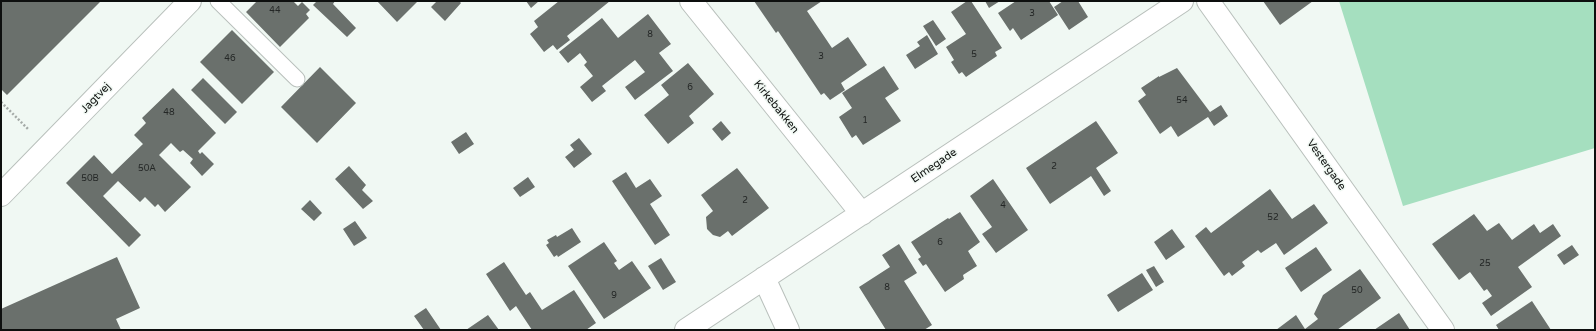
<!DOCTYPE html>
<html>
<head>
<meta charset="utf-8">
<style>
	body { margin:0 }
	#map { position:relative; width:1596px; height:331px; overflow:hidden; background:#f0f8f3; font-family:"Varela Round",sans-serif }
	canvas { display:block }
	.frame { position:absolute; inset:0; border:2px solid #0d0f0e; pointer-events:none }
</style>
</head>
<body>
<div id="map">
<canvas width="1596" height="331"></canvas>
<div class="frame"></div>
</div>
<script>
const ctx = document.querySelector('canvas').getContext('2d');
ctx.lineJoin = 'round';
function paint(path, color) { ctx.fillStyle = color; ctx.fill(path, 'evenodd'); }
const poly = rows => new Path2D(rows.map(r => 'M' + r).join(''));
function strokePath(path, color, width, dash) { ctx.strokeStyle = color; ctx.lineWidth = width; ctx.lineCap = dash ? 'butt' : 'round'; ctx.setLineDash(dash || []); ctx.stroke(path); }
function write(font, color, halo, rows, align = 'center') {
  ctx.font = font + ' "Varela Round",sans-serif'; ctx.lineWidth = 3; ctx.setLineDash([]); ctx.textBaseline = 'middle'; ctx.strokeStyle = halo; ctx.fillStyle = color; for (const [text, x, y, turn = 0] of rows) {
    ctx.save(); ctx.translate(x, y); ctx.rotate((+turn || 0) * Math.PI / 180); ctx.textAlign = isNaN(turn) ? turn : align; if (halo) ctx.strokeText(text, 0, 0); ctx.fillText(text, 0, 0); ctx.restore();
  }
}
const green = poly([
	[1339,1,1595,1,1595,148,1403,206]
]);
const building = poly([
	[1,1,101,1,7,95,1,89],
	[257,1,293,1,298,6,302,2,310,10,306,14,309,18,280,47,246,12],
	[317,1,335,1,333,4,356,28,347,37,313,5],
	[377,1,418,1,397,22],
	[437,1,459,1,461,3,445,21,431,7],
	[526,1,539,1,531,8],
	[559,1,610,1,567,36,570,40,557,50,553,45,544,52,530,34,538,27,534,21],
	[754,1,822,1,807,11,832,48,848,37,867,65,841,83,845,90,830,100,824,93,821,95,778,31,776,33],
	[967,1,971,1,1002,48,995,52,997,56,966,77,962,72,959,74,951,62,954,60,946,47,966,34,951,12],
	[985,1,1000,1,989,8],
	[1016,1,1049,1,1058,15,1021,40,1013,28,1010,31,998,13],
	[1063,1,1078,1,1088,17,1069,30,1054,7],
	[1263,1,1313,1,1280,25],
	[648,14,671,44,659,53,673,71,635,100,625,87,645,72,635,60,602,86,606,91,592,102,580,87,593,76,584,65,587,62,580,53,568,63,559,52,602,18,618,38],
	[933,20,946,39,936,46,923,26],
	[232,30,274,72,242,104,200,62],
	[927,35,938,54,915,69,906,55,920,46,917,42],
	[688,63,714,94,689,116,694,123,668,144,644,115,669,95,661,85],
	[884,66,899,89,885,98,901,121,863,145,856,135,852,138,839,117,852,108,842,93],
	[320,67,356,103,317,143,281,107],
	[1177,68,1210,112,1221,105,1228,116,1214,126,1208,117,1178,137,1171,126,1160,134,1138,101,1146,95,1141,88,1159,76,1159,77],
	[203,78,237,112,225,124,191,90],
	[173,88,216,133,198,151,200,154,202,152,214,164,202,176,190,163,193,159,183,150,180,152,171,143,159,155,191,187,165,212,158,204,155,207,145,197,140,202,118,181,103,196,141,235,129,247,66,183,94,155,112,174,143,144,134,135,146,123,142,118],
	[721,121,731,133,722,141,712,129],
	[1096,121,1118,153,1096,168,1111,191,1104,196,1091,176,1050,204,1026,168],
	[466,132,474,144,459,154,451,142],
	[579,138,592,154,574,168,565,157,574,150,570,145],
	[349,166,366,185,362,190,373,201,363,209,335,179],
	[737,168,769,208,732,236,728,231,720,237,713,235,707,229,706,217,713,211,701,195],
	[626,172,636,188,650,179,662,196,650,204,670,235,655,245,612,181],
	[528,177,535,187,520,197,513,188],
	[993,179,1028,230,996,253,982,234,992,227,970,196],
	[1270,189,1292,219,1314,204,1328,223,1284,255,1276,243,1261,253,1258,250,1242,262,1245,266,1232,276,1229,272,1224,276,1195,236,1206,227,1211,233],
	[310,200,322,213,314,221,301,209],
	[960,212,980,242,968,251,977,266,963,275,964,279,945,292,926,264,923,266,918,259,921,257,911,242,948,218,949,219],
	[1474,214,1487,231,1499,223,1512,240,1534,224,1540,233,1553,224,1561,236,1518,267,1532,287,1491,316,1482,303,1492,296,1487,289,1484,291,1470,272,1459,280,1432,244],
	[355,221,367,238,354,246,343,229],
	[572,228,581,242,558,257,557,255,554,257,546,245,549,243,547,240,556,235,557,237],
	[1172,229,1185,247,1166,260,1154,242],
	[604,242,617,261,614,263,619,270,632,261,651,288,604,319,568,266],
	[899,244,917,273,904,281,932,325,924,330,886,330,859,287,890,267,882,255],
	[1572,245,1579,255,1564,265,1557,255],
	[1316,247,1332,270,1301,292,1285,268],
	[117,257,140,308,116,319,121,330,1,330,1,309],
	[661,258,676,282,663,290,648,266],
	[504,262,526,295,530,292,542,310,574,290,596,323,586,330,532,330,516,306,510,311,486,274],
	[1154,266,1164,282,1156,287,1146,270],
	[1360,269,1381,298,1337,330,1276,330,1296,315,1305,329,1318,319,1314,314,1323,295],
	[1142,273,1153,290,1118,312,1107,295],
	[1532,301,1551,330,1499,330,1496,325],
	[426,308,441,330,424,330,414,316],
	[1399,313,1410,330,1374,330],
	[488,315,499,330,466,330]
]);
const path = poly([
	[1,102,28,129]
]);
const service = poly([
	[218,1,297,79]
]);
const minor = poly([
	[691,1,862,214],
	[1208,1,1443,330],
	[764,278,788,330],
	[686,330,1182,1]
]);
const tertiary = poly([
	[1,195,190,1]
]);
const numberNames = [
	["44",275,11],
	["3",1032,14],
	["8",650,35],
	["5",974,55],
	["3",821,57],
	["46",230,59],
	["6",690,88],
	["54",1182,101],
	["48",169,113],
	["1",865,121],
	["2",1054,167],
	["50A",147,169],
	["50B",90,179],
	["2",745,201],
	["4",1003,206],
	["52",1273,218],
	["6",940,243],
	["25",1485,264],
	["8",887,288],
	["50",1357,291],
	["9",614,296]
];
const streetNames = [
	["Jagtvej",96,98,-46],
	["Kirkebakken",776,107,51],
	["Vestergade",1326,165,55],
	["Elmegade",934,166,-34]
];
paint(green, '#a5dfbf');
paint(building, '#6a706c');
strokePath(service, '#b9c0bc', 17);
strokePath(minor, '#b9c0bc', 24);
strokePath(tertiary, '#b9c0bc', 24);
strokePath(path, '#a5aba8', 2.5, [2, 2]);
strokePath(service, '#fff', 15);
strokePath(minor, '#fff', 22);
strokePath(tertiary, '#fff', 22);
write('9px', '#242726', null, numberNames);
write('11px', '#0d0f0e', '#f0f8f3', streetNames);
</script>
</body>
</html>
